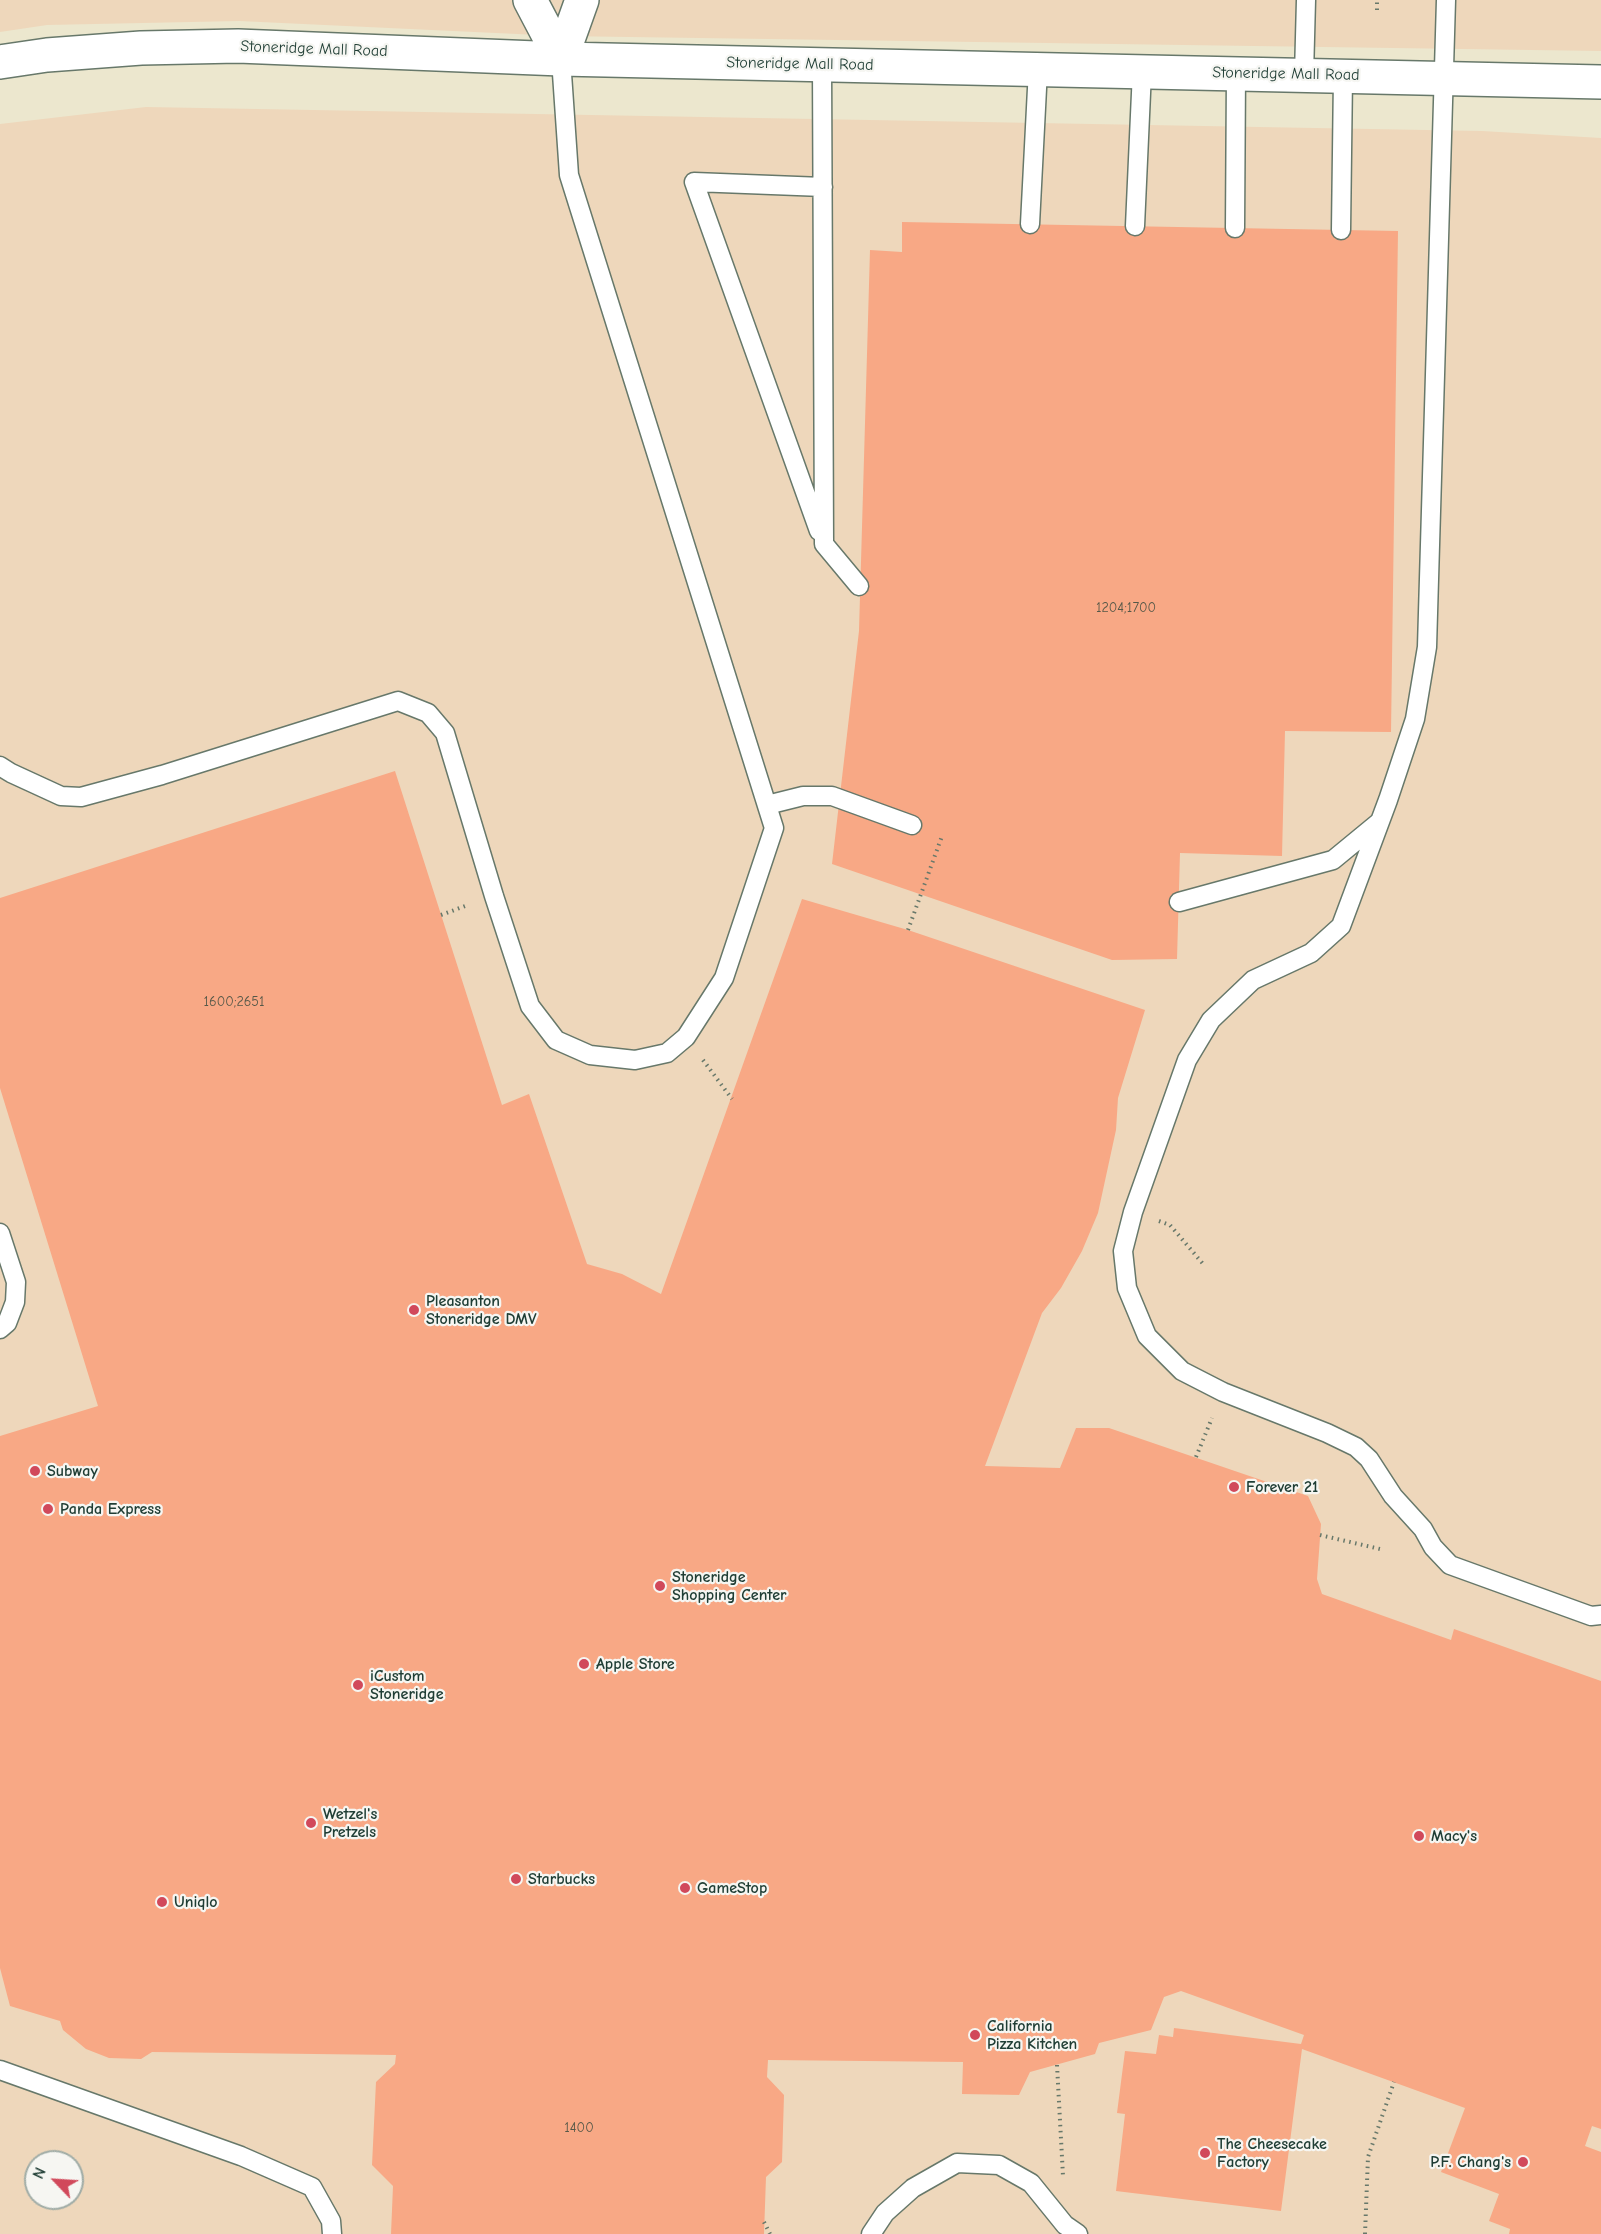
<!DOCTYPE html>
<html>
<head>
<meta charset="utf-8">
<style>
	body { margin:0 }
	#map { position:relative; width:1601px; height:2234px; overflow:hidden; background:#ece7ce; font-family:"Comic Neue",sans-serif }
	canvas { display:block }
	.north { position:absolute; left:24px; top:2150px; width:60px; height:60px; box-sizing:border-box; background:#f6f6f2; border:2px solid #a0aca6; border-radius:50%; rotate:295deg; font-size:16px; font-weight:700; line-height:24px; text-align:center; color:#1f3d34 }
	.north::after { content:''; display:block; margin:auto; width:21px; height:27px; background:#d1495b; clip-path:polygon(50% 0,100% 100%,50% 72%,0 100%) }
</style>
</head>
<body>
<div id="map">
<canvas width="1601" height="2234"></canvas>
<div class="north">N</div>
</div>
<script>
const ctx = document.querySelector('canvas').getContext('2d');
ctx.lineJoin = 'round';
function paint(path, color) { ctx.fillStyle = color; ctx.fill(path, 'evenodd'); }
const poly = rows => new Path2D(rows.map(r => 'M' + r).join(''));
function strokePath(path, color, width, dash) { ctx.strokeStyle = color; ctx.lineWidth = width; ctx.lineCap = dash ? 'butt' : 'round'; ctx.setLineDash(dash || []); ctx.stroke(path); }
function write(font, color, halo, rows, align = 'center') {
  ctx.font = font + ' "Comic Neue",sans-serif'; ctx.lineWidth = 4.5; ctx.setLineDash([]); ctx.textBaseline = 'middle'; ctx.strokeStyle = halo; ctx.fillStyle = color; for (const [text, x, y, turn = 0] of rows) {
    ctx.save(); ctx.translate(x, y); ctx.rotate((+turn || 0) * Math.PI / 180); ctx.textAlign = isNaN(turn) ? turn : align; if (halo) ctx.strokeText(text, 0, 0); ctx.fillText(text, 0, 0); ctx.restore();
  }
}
const built = poly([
	[0,0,1601,0,1601,51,560,36,239,21,47,25,0,32],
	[146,107,1482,131,1601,138,1601,2234,0,2234,0,124],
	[36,2162,72,2162,72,2198,36,2198]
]);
const building = poly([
	[902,222,1398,231,1391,732,1285,731,1282,856,1180,853,1177,959,1112,960,832,864,859,631,870,250,902,252],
	[395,771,502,1105,529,1094,587,1264,622,1274,661,1294,802,899,908,930,1145,1010,1118,1098,1116,1130,1098,1213,1082,1251,1061,1288,1042,1313,985,1466,1060,1468,1076,1428,1109,1428,1308,1496,1321,1524,1317,1579,1322,1594,1451,1640,1454,1629,1601,1681,1601,2129,1592,2126,1585,2146,1601,2152,1601,2234,1509,2234,1510,2229,1489,2221,1499,2194,1441,2172,1465,2108,1302,2049,1281,2211,1116,2191,1125,2114,1117,2113,1125,2051,1156,2054,1159,2035,1173,2037,1174,2028,1301,2044,1304,2035,1181,1991,1164,1997,1151,2030,1099,2043,1095,2054,1030,2072,1019,2095,962,2094,963,2062,768,2060,767,2077,784,2095,782,2162,766,2177,764,2234,391,2234,393,2186,372,2165,376,2082,395,2064,396,2055,152,2052,141,2059,109,2058,86,2049,63,2030,60,2021,10,2006,0,1968,0,1436,98,1406,0,1088,0,898]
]);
const path = poly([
	[1377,10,1377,0],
	[441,915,468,905],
	[908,930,942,836],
	[703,1060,732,1099],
	[1159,1221,1170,1225,1204,1265],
	[1196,1457,1212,1418],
	[1320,1535,1380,1549],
	[1057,2065,1063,2176],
	[764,2222,770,2234],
	[1365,2234,1368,2157,1394,2082]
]);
const service = poly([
	[1446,0,1427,647,1415,719,1388,800,1341,926,1311,953,1253,980,1211,1020,1187,1060,1133,1212,1123,1251,1127,1288,1147,1336,1182,1371,1223,1392,1327,1433,1356,1447,1369,1459,1393,1496,1423,1529,1433,1547,1450,1565,1591,1616,1601,1615],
	[822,64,824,544,859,586],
	[1304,75,1306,0],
	[1030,224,1038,69],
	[1135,226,1142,71],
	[1235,228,1236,73],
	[1341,230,1343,76],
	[819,531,694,182,823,187],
	[0,766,11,773,61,796,81,797,162,775,398,701,428,713,445,733,494,896,530,1006,556,1040,590,1055,635,1060,667,1053,686,1037,724,978,774,828,569,175,561,59],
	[767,805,803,796,832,796,912,825],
	[1179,902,1333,860,1378,823],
	[0,1233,16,1282,15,1302,7,1323,0,1329],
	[0,2070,241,2156,312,2187,331,2221,332,2234],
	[871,2234,885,2213,913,2188,957,2163,999,2165,1031,2183,1065,2225,1078,2234]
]);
const minor = poly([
	[530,0,561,59],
	[561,59,582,0],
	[0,62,47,55,141,48,238,46,561,59,1601,82]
]);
const markers = [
	[414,1310,6,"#d1495b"],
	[35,1471,6,"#d1495b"],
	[1234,1487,6,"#d1495b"],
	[48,1509,6,"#d1495b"],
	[660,1586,6,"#d1495b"],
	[584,1664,6,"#d1495b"],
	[358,1685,6,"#d1495b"],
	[311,1823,6,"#d1495b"],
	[1419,1836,6,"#d1495b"],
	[516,1879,6,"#d1495b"],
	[685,1888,6,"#d1495b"],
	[162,1902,6,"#d1495b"],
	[975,2035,6,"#d1495b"],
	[1205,2153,6,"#d1495b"],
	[1523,2162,6,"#d1495b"]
];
const numberNames = [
	["1204;1700",1126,608],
	["1600;2651",234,1002],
	["1400",579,2128]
];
const streetNames = [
	["Stoneridge Mall Road",314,49,2],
	["Stoneridge Mall Road",800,64,1],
	["Stoneridge Mall Road",1286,74,1]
];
const poiNames = [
	["Pleasanton",426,1301],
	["Stoneridge DMV",426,1319],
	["Subway",47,1471],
	["Forever 21",1246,1487],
	["Panda Express",60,1509],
	["Stoneridge",672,1577],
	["Shopping Center",672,1595],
	["Apple Store",596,1664],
	["iCustom",370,1676],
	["Stoneridge",370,1694],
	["Wetzel's",323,1814],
	["Pretzels",323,1832],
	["Macy's",1431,1836],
	["Starbucks",528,1879],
	["GameStop",697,1888],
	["Uniqlo",174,1902],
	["California",987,2026],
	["Pizza Kitchen",987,2044],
	["The Cheesecake",1217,2144],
	["Factory",1217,2162],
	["P.F. Chang's",1511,2162,"right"]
];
paint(built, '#eed7bb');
paint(building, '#f8a885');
strokePath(service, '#67786a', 21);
strokePath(minor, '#67786a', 36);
strokePath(path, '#67786a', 4, [1.5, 4.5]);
strokePath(service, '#fff', 18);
strokePath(minor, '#fff', 33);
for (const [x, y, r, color] of markers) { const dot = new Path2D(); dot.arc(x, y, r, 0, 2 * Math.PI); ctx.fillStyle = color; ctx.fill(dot); strokePath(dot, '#f6f6f2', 2); }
write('14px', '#555848', null, numberNames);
write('16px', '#1f3d34', '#f6f6f2', streetNames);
write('bold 16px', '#1f3d34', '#f6f6f2', poiNames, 'left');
</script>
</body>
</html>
